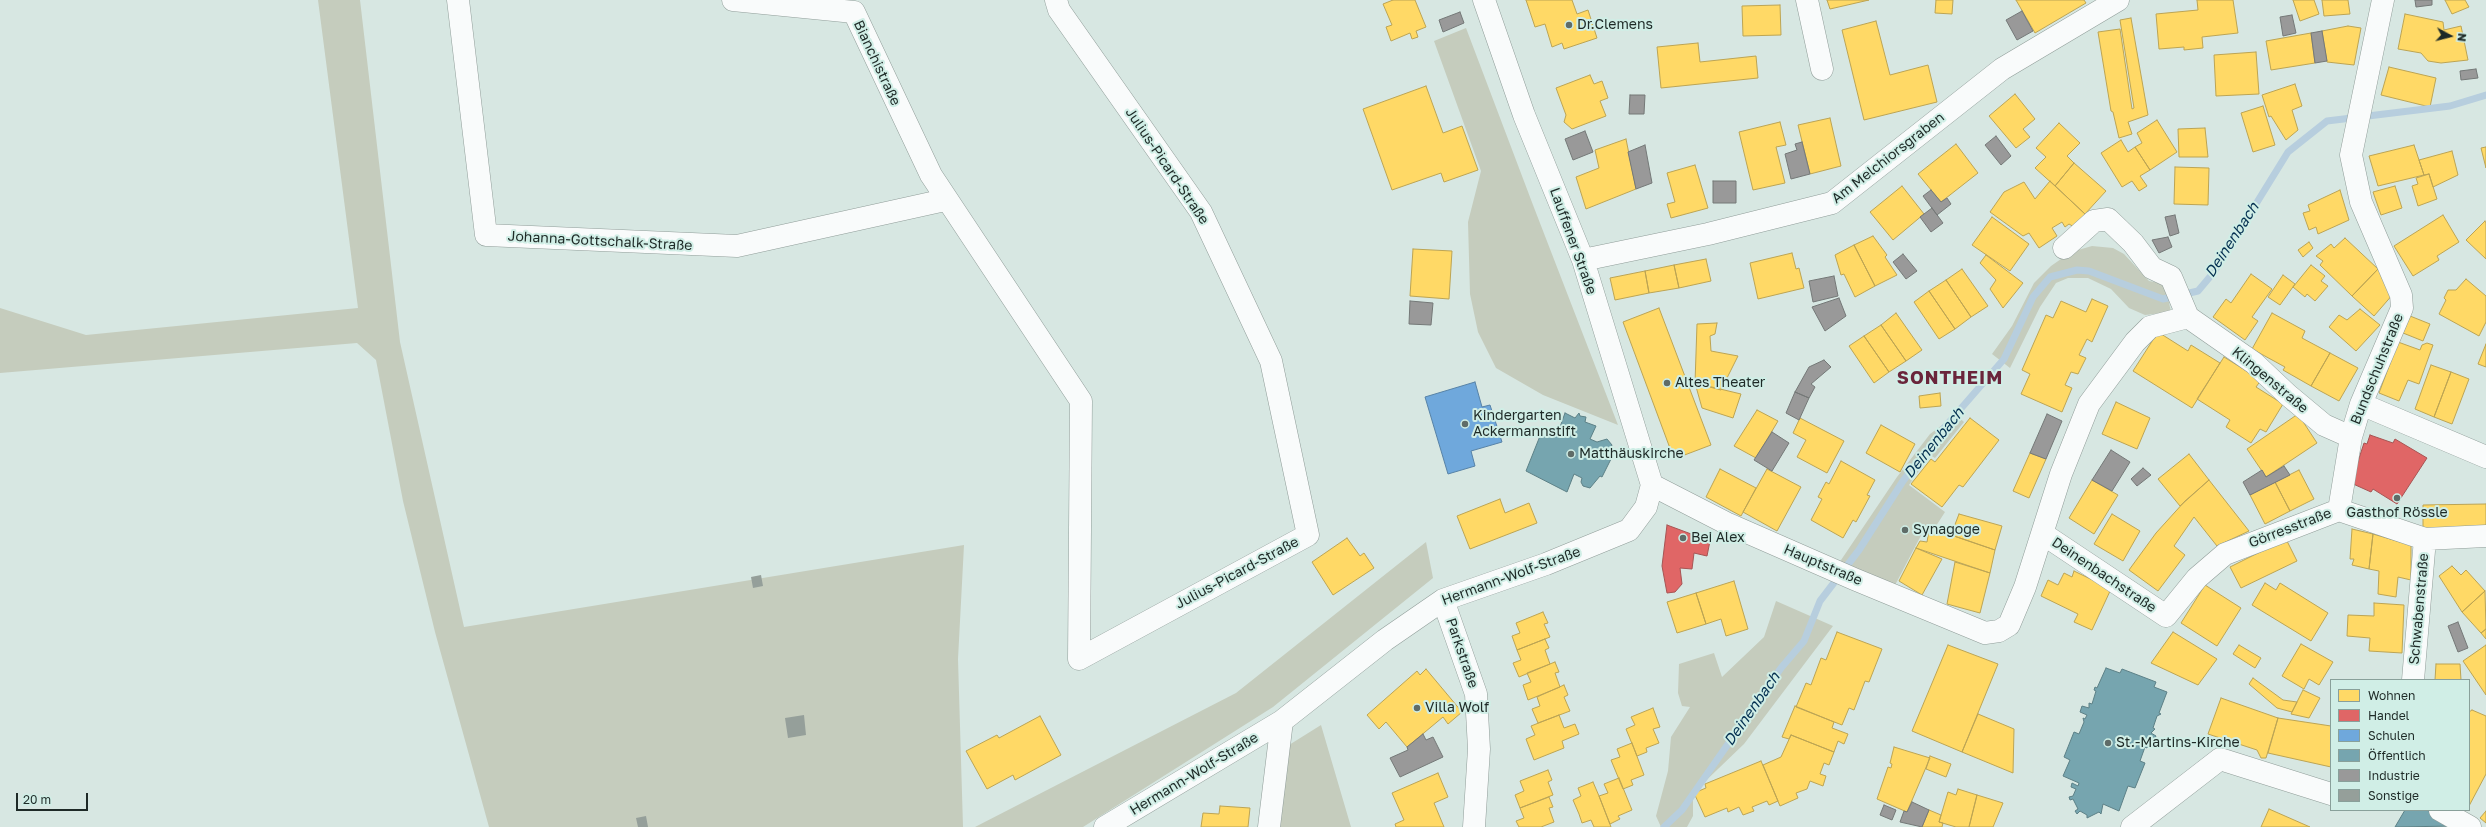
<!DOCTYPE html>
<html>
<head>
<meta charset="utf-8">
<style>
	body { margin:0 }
	#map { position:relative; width:2486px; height:827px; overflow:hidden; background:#d7e7e2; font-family:"Golos Text",sans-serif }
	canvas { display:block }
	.legend { position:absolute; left:2330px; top:679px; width:140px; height:132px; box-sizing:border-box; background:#d0eee6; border:1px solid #89a09a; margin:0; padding:5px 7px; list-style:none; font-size:12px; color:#1e2a27 }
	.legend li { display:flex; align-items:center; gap:8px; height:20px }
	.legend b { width:20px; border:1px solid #89a09a }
	.north { position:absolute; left:2430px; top:16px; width:40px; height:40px; -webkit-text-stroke:3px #d0eee6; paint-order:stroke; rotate:97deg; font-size:11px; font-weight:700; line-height:16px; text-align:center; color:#1e2a27 }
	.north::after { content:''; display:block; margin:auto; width:14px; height:18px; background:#1e2a27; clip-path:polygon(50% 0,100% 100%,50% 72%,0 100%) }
	.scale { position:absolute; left:16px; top:793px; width:72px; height:18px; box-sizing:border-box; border:2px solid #1e2a27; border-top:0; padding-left:5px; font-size:12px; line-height:14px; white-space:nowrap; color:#1e2a27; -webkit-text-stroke:3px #d0eee6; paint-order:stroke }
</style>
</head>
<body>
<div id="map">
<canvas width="2486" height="827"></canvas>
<ul class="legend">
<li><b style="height:11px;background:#ffd966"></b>Wohnen</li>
<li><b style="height:11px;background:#e06666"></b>Handel</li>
<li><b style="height:11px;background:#6fa8dc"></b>Schulen</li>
<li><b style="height:11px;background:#76a5af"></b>Öffentlich</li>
<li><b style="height:11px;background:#999"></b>Industrie</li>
<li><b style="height:11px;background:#959f9a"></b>Sonstige</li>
</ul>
<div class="north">N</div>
<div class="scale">20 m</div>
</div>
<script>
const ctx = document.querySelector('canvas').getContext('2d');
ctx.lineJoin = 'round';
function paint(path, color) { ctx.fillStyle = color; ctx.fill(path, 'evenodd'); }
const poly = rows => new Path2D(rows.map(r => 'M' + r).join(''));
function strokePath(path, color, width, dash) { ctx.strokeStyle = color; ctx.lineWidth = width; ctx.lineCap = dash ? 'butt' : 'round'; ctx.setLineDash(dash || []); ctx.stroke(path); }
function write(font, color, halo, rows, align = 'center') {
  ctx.font = font + ' "Golos Text",sans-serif'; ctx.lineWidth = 4; ctx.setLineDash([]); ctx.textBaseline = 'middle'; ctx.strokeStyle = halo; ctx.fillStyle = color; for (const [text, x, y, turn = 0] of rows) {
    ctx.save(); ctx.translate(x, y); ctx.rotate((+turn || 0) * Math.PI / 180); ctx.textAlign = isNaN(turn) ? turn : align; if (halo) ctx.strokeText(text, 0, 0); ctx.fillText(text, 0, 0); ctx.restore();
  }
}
const green = poly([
	[318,0,360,0,400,342,464,627,964,545,958,659,963,827,489,827,435,632,403,501,376,360,357,343,0,373,0,308,86,335,358,308],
	[1466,28,1533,205,1618,425,1543,395,1496,368,1478,332,1470,294,1468,222,1481,171,1434,41],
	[2092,246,2113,248,2124,254,2149,281,2165,284,2171,312,2145,315,2129,308,2111,289,2088,278,2068,278,2056,283,2040,307,2010,368,1992,354,2012,326,2034,283,2051,266,2071,252],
	[1956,415,1964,422,1935,458,1930,455,1909,485,1945,512,1936,526,1927,524,1893,589,1837,566,1897,477,1930,434],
	[1426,542,1433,578,1273,707,1083,827,975,827,1236,693],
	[1776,601,1833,626,1744,744,1693,793,1693,816,1687,827,1661,827,1656,816,1668,771,1671,737,1690,707,1682,706,1678,693,1679,664,1714,653,1722,677,1764,637],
	[1321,725,1351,827,1279,827,1289,745]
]);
const homes = poly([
	[1393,0,1415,0,1426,27,1416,31,1418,37,1412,39,1410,33,1391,41,1386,27,1392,25,1383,4,1393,0],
	[1526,0,1572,0,1577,14,1588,10,1597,38,1564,49,1562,43,1552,47,1545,24,1535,27,1526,0],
	[1827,0,1869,0,1830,9,1827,0],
	[1936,0,1953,0,1952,14,1935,13,1936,0],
	[2016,0,2084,0,2086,3,2035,33,2016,0],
	[2197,0,2233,0,2238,33,2202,37,2203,48,2184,50,2184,47,2159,49,2156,14,2198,10,2197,0],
	[2293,0,2314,0,2319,14,2300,21,2293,0],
	[2322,0,2348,0,2350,14,2324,16,2322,0],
	[2445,0,2465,0,2469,7,2452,14,2445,0],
	[1780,5,1781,35,1743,36,1742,6,1780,5],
	[2405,14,2443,22,2444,30,2461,26,2468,60,2441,63,2428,61,2421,53,2398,49,2405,14],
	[2131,18,2148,115,2128,122,2132,134,2119,138,2113,112,2111,111,2098,32,2120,29,2132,109,2134,108,2120,20,2131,18],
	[1876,21,1890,75,1928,65,1937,102,1864,120,1842,30,1876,21],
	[2348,26,2361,28,2354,65,2327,62,2322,31,2348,26],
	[2311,33,2315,63,2271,70,2266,41,2311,33],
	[1698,43,1700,62,1756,56,1758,78,1661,88,1657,47,1698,43],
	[2256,52,2259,94,2216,96,2214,55,2256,52],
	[2389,67,2436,78,2430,107,2381,95,2389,67],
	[1590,75,1594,84,1602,81,1608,98,1600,101,1606,116,1572,129,1564,122,1566,115,1556,88,1590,75],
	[2295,84,2302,106,2292,110,2298,130,2286,140,2271,116,2269,117,2262,95,2295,84],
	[1426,86,1443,133,1462,126,1478,170,1444,182,1441,173,1392,190,1363,109,1426,86],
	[2015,94,2035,119,2023,129,2030,137,2016,148,1989,116,2015,94],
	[2263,106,2275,145,2253,152,2241,113,2263,106],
	[1830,118,1841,166,1810,174,1798,125,1830,118],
	[2157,120,2177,152,2150,170,2135,147,2142,143,2137,133,2157,120],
	[1780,122,1786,145,1776,147,1785,183,1753,190,1739,132,1780,122],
	[2059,123,2080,143,2067,156,2074,163,2055,186,2035,168,2046,157,2036,148,2059,123],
	[2205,128,2208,157,2179,157,2178,129,2205,128],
	[1626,139,1636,189,1586,209,1576,177,1599,168,1595,150,1626,139],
	[2121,140,2128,152,2135,147,2150,170,2140,176,2147,186,2139,191,2132,181,2122,187,2101,153,2121,140],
	[1956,144,1978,173,1941,202,1918,174,1956,144],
	[2414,145,2424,175,2378,186,2369,156,2414,145],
	[2486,147,2486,168,2481,148,2486,147],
	[2452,151,2458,175,2433,187,2429,174,2424,175,2419,160,2452,151],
	[2074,163,2106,191,2085,214,2055,186,2074,163],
	[1695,165,1708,208,1671,218,1667,204,1675,202,1667,173,1695,165],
	[2175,167,2209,168,2208,205,2174,204,2175,167],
	[2429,174,2437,199,2418,206,2412,186,2418,184,2416,178,2429,174],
	[2050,181,2085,214,2074,227,2069,224,2065,227,2062,222,2052,228,2057,236,2039,248,2029,233,2023,236,1990,212,2004,192,2024,182,2035,199,2050,181],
	[1902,186,1924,214,1893,240,1870,212,1902,186],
	[2395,186,2402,208,2381,215,2373,192,2395,186],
	[2340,190,2349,220,2318,234,2316,227,2309,230,2303,213,2310,211,2308,205,2340,190],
	[2443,215,2459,242,2437,256,2439,260,2413,276,2394,246,2443,215],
	[1992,217,2029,244,2010,271,1972,245,1992,217],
	[2485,221,2486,223,2486,259,2466,240,2485,221],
	[1873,236,1887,255,1885,257,1897,275,1875,286,1854,245,1873,236],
	[2345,238,2378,269,2352,296,2320,265,2323,261,2316,256,2331,244,2334,248,2345,238],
	[2309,242,2313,248,2303,257,2298,250,2309,242],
	[1854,245,1875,286,1855,297,1844,274,1841,275,1835,255,1854,245],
	[1413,249,1452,251,1449,299,1410,296,1413,249],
	[1792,253,1796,269,1799,268,1804,288,1758,299,1750,263,1792,253],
	[1986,255,2023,283,2003,308,1990,289,1996,280,1980,263,1986,255],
	[1706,259,1711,281,1679,288,1674,265,1706,259],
	[1674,265,1679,288,1649,293,1645,271,1674,265],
	[2311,265,2325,276,2321,281,2328,286,2315,301,2307,294,2305,297,2293,287,2311,265],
	[1962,269,1988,306,1971,317,1946,280,1962,269],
	[2378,269,2394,293,2374,316,2352,296,2378,269],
	[1645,271,1649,293,1615,300,1610,278,1645,271],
	[2251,274,2272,289,2252,317,2258,321,2245,340,2213,317,2226,299,2231,303,2251,274],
	[2283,275,2295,284,2280,305,2268,297,2283,275],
	[2466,279,2486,296,2486,322,2479,336,2439,314,2446,300,2444,298,2448,290,2456,290,2466,279],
	[1946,280,1971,317,1955,329,1929,291,1946,280],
	[1929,291,1955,329,1939,339,1914,302,1929,291],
	[2092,299,2108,306,2092,342,2087,339,2079,355,2086,358,2078,374,2071,372,2065,385,2072,388,2062,412,2021,394,2030,374,2022,370,2046,315,2053,318,2061,301,2086,312,2092,299],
	[1659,308,1711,445,1674,459,1623,322,1659,308],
	[2360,309,2380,325,2356,351,2329,327,2339,315,2347,320,2360,309],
	[1896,313,1922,350,1906,361,1881,325,1896,313],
	[2272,313,2305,331,2302,338,2330,353,2311,386,2283,370,2285,367,2252,349,2272,313],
	[2410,316,2430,324,2423,341,2403,333,2410,316],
	[1717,323,1715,334,1710,336,1711,351,1738,356,1721,390,1695,383,1697,324,1717,323],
	[1881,325,1906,361,1889,372,1864,336,1881,325],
	[2158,332,2188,351,2191,345,2220,363,2192,408,2133,371,2158,332],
	[1864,336,1889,372,1874,383,1849,346,1864,336],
	[2398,342,2420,350,2422,345,2427,343,2433,345,2419,384,2408,380,2399,401,2379,393,2398,342],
	[2486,344,2486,367,2478,364,2486,344],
	[2330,353,2358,368,2339,401,2311,386,2330,353],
	[2224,357,2261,380,2256,387,2283,404,2266,432,2260,429,2251,443,2226,427,2230,420,2197,399,2224,357],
	[2431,365,2451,372,2434,417,2415,409,2431,365],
	[2451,372,2469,379,2452,424,2434,417,2451,372],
	[1695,383,1741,394,1733,418,1702,408,1695,383],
	[1940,393,1941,406,1920,408,1919,396,1940,393],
	[2116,402,2150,418,2137,449,2102,434,2116,402],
	[1757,410,1778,421,1756,458,1734,446,1757,410],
	[2298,414,2317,443,2266,477,2247,449,2298,414],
	[1800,418,1844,441,1827,473,1797,457,1806,440,1793,433,1800,418],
	[1970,418,1999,440,1963,487,1959,485,1942,507,1911,484,1931,459,1935,462,1970,418],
	[1881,425,1915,444,1900,472,1866,453,1881,425],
	[2030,453,2046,459,2029,498,2013,491,2030,453],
	[2189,454,2209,480,2180,506,2158,479,2189,454],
	[1841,461,1875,480,1867,495,1870,496,1856,522,1853,520,1843,538,1811,520,1822,499,1818,497,1826,482,1829,484,1841,461],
	[1720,469,1756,488,1741,516,1706,497,1720,469],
	[1767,469,1801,487,1777,531,1743,512,1767,469],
	[2299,470,2314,499,2290,511,2275,482,2299,470],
	[2092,480,2118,495,2094,534,2069,518,2092,480],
	[2209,480,2249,531,2217,546,2194,517,2174,546,2185,555,2158,591,2129,570,2156,533,2185,501,2209,480],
	[2275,482,2290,511,2265,524,2250,495,2275,482],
	[1500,499,1505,513,1529,503,1537,523,1470,549,1457,516,1500,499],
	[2486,504,2486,530,2423,529,2423,505,2486,504],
	[1959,514,2002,526,1995,550,1951,535,1959,514],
	[2112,514,2140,531,2123,561,2094,544,2112,514],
	[1930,525,1951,535,1995,550,1990,573,1916,548,1920,541,1927,542,1930,525],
	[2352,529,2373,534,2369,569,2352,565,2354,559,2350,559,2352,529],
	[2373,534,2411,545,2411,580,2398,577,2396,597,2378,594,2379,571,2369,569,2373,534],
	[1347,538,1360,556,1364,553,1374,568,1333,595,1312,562,1347,538],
	[2286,539,2297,561,2241,588,2230,567,2286,539],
	[1916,548,1942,559,1922,595,1899,581,1916,548],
	[1955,562,1990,573,1980,613,1947,604,1955,562],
	[2452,566,2461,575,2466,570,2485,591,2462,612,2439,576,2452,566],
	[2074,571,2111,589,2092,630,2074,622,2078,614,2041,596,2048,580,2058,585,2064,573,2072,577,2074,571],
	[1734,581,1748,629,1726,636,1721,619,1706,624,1696,593,1734,581],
	[2265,583,2276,590,2280,583,2328,613,2311,641,2252,605,2265,583],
	[2205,585,2241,608,2217,646,2181,623,2205,585],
	[2485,591,2486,629,2481,633,2462,612,2485,591],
	[1696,593,1706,624,1677,633,1667,602,1696,593],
	[2374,603,2404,605,2402,653,2369,651,2370,638,2347,636,2348,615,2374,616,2374,603],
	[1543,612,1548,623,1544,624,1550,637,1517,650,1512,636,1520,633,1516,623,1543,612],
	[2486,629,2486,639,2481,633,2486,629],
	[1837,632,1882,649,1869,682,1865,681,1854,710,1849,708,1842,725,1796,707,1806,683,1811,685,1821,658,1826,660,1837,632],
	[2173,632,2217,659,2198,685,2151,663,2173,632],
	[1545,639,1549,648,1545,650,1550,664,1519,677,1513,663,1521,660,1517,650,1545,639],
	[2301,644,2333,662,2319,685,2309,679,2304,689,2282,676,2301,644],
	[1948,645,1998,664,1962,752,1912,731,1948,645],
	[2239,645,2261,658,2255,668,2233,654,2239,645],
	[2486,645,2486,695,2463,661,2486,645],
	[1555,662,1559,672,1555,673,1560,687,1528,700,1523,685,1531,682,1527,673,1555,662],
	[2436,664,2460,664,2461,680,2435,680,2436,664],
	[1426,669,1462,712,1448,724,1443,717,1407,747,1386,722,1379,729,1367,715,1417,671,1420,675,1426,669],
	[2253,678,2283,700,2297,702,2292,712,2277,708,2249,684,2253,678],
	[1564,685,1568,695,1564,697,1570,711,1538,723,1532,709,1540,706,1537,697,1564,685],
	[2303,690,2320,698,2309,718,2291,714,2303,690],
	[2221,698,2278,718,2266,758,2261,758,2257,750,2208,734,2221,698],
	[1795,706,1834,722,1832,728,1848,734,1844,744,1838,741,1834,752,1791,735,1789,739,1782,737,1795,706],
	[1653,708,1660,727,1653,729,1659,743,1646,748,1647,752,1637,756,1626,729,1635,725,1631,717,1653,708],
	[2472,710,2486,716,2486,774,2469,806,2469,712,2472,710],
	[1978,714,2014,729,2013,773,1962,752,1978,714],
	[1559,715,1564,728,1575,724,1579,734,1562,741,1564,748,1534,760,1526,739,1535,735,1531,726,1559,715],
	[1040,716,1061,755,1015,780,1013,775,987,789,966,751,997,735,999,738,1040,716],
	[2278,718,2331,726,2331,767,2268,753,2278,718],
	[1791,735,1834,752,1829,765,1824,763,1820,774,1826,776,1823,786,1810,781,1807,789,1796,793,1798,798,1780,806,1763,765,1781,757,1791,735],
	[1632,743,1644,775,1631,780,1633,785,1623,789,1611,760,1620,757,1617,749,1632,743],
	[1894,747,1930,758,1907,812,1877,799,1888,767,1891,768,1892,764,1890,763,1894,747],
	[1930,756,1951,764,1946,777,1926,769,1930,756],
	[1761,761,1778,801,1769,805,1767,801,1752,807,1754,811,1743,815,1739,807,1728,812,1727,808,1705,817,1694,793,1706,788,1705,784,1761,761],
	[1548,770,1552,780,1548,782,1553,795,1520,808,1515,795,1524,791,1520,781,1548,770],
	[1438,773,1448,797,1434,803,1444,827,1396,827,1395,824,1404,820,1392,793,1438,773],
	[1619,778,1632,810,1618,816,1620,819,1610,824,1599,796,1608,793,1604,784,1619,778],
	[1593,782,1599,796,1611,827,1594,827,1591,820,1582,823,1579,814,1573,800,1581,796,1578,788,1593,782],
	[1958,789,1977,795,1969,827,1956,827,1939,822,1948,792,1956,795,1958,789],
	[1977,795,2003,803,1993,827,1969,827,1977,795],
	[1549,797,1553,807,1549,808,1554,822,1541,827,1519,827,1516,821,1524,818,1520,808,1549,797],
	[1220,806,1250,808,1248,827,1201,827,1203,813,1219,814,1220,806],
	[2269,809,2310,827,2261,827,2269,809],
	[1929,810,1941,815,1939,822,1943,823,1942,827,1922,827,1929,810],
	[2486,811,2486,823,2480,818,2486,811]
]);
const shops = poly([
	[2370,435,2393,443,2395,439,2427,458,2397,504,2373,489,2371,492,2351,483,2364,443,2367,444,2370,435],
	[1667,525,1710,541,1707,556,1694,553,1692,569,1680,568,1682,584,1675,592,1667,593,1662,566,1667,525]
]);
const schools = poly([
	[1475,382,1482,407,1490,405,1502,442,1471,451,1475,466,1448,474,1425,397,1475,382]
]);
const public = poly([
	[1565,413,1575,418,1579,413,1580,416,1586,417,1585,422,1596,426,1590,439,1597,442,1607,439,1612,445,1607,457,1611,459,1602,477,1600,476,1590,488,1583,486,1581,482,1582,478,1574,474,1567,492,1526,471,1540,436,1548,432,1554,433,1558,426,1560,427,1565,413],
	[2106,668,2120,673,2122,669,2156,682,2154,687,2167,692,2159,713,2161,714,2157,716,2153,728,2155,729,2151,733,2156,736,2153,742,2148,740,2146,743,2149,744,2147,748,2145,747,2140,761,2145,763,2135,788,2128,786,2119,811,2103,804,2101,814,2099,812,2087,818,2087,815,2080,811,2077,814,2075,811,2078,809,2073,799,2070,800,2069,797,2073,796,2076,789,2071,787,2072,783,2078,786,2079,783,2063,776,2070,760,2064,757,2074,732,2079,734,2084,722,2083,718,2085,719,2087,715,2080,712,2082,706,2089,708,2089,703,2092,704,2096,691,2094,690,2095,687,2097,688,2106,668],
	[2405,810,2427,810,2456,826,2395,827,2405,810]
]);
const industry = poly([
	[2415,0,2432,0,2432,5,2416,7,2415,0],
	[2022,11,2033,31,2017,40,2006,20,2022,11],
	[1460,12,1464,23,1443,32,1439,20,1460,12],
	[2292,15,2296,33,2283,36,2280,17,2292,15],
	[2322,31,2327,61,2315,63,2311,33,2322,31],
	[2476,69,2478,78,2461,80,2460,71,2476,69],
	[1630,95,1645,95,1644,114,1629,114,1630,95],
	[1585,131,1593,152,1573,160,1565,139,1585,131],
	[1996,136,2011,156,2001,165,1985,145,1996,136],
	[1802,142,1810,174,1791,179,1785,154,1797,150,1795,144,1802,142],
	[1645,145,1652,183,1636,189,1628,152,1645,145],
	[1713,181,1736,181,1736,203,1713,203,1713,181],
	[1931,190,1941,202,1947,198,1951,204,1937,215,1923,196,1931,190],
	[1932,208,1943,223,1931,232,1920,217,1932,208],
	[2175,215,2179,233,2170,236,2165,217,2175,215],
	[2168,237,2172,247,2159,253,2152,240,2168,237],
	[1903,254,1917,271,1906,279,1893,262,1903,254],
	[1834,276,1838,296,1813,302,1809,281,1834,276],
	[1839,298,1846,316,1825,331,1812,307,1839,298],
	[1410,301,1433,303,1431,325,1409,324,1410,301],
	[1824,360,1831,367,1811,384,1815,387,1809,398,1795,392,1809,367,1824,360],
	[1795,392,1809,398,1799,420,1786,413,1795,392],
	[2047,414,2062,421,2046,459,2030,453,2047,414],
	[1772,432,1789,443,1772,471,1754,460,1772,432],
	[2111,450,2130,462,2112,491,2092,480,2111,450],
	[2284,466,2290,475,2250,495,2243,482,2262,470,2266,477,2284,466],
	[2143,468,2151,475,2137,486,2131,479,2143,468],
	[2458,622,2468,648,2458,652,2448,626,2458,622],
	[1423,734,1426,740,1433,737,1443,757,1400,777,1390,758,1408,750,1407,747,1423,734],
	[1912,802,1929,810,1922,827,1900,822,1904,811,1907,812,1912,802],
	[1884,805,1896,810,1892,820,1880,815,1884,805]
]);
const stream = poly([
	[1664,827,1682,810,1781,668,1804,641,1820,601,1859,550,1903,481,1944,428,2004,359,2033,297,2050,277,2077,270,2089,271,2163,299,2198,291,2214,272,2288,152,2327,121,2450,106,2486,95]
]);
const building = poly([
	[761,575,763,586,753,588,751,577],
	[804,715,806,735,788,738,785,718],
	[646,816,648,827,638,827,636,818]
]);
const minor = poly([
	[458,0,486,235,737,246,945,200],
	[733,0,854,12,931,175,1081,401,1079,659,1308,535,1271,361,1201,212,1059,10,1056,0],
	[1484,0,1524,115,1583,260,1652,485],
	[1807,0,1822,69],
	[2064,248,2094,221,2108,219,2133,243,2152,268,2171,277,2188,317,2254,363,2288,395,2324,425,2351,437],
	[1583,260,1708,234,1832,203,2002,69,2118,0],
	[2361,404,2486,457],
	[1652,485,1726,523,1854,579,1985,633,1999,631,2009,625,2025,587,2061,474,2089,404,2135,342,2150,327,2188,317],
	[2339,510,2351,437,2361,404,2402,308,2401,295,2361,202,2351,155,2383,0],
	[2043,534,2166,616,2197,578,2225,554,2339,510,2425,539,2486,536],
	[1443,600,1476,694,1479,749,1474,827],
	[2413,680,2425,539],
	[2440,810,2470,827],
	[1105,827,1282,721,1385,640,1443,600,1546,564,1629,530,1646,507,1652,485],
	[1269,827,1282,721],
	[2132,827,2220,759,2331,794]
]);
const markers = [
	[1569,25,4,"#5f6c68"],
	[1667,383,4,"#5f6c68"],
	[1465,424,4,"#5f6c68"],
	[1571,454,4,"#5f6c68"],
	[2397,498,4,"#5f6c68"],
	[1905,530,4,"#5f6c68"],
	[1683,538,4,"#5f6c68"],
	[1417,708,4,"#5f6c68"],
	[2108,743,4,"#5f6c68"]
];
const poiNames = [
	["Dr.Clemens",1577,25],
	["Altes Theater",1675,383],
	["Kindergarten",1473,416],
	["Ackermannstift",1473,432],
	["Matthäuskirche",1579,454],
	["Gasthof Rössle",2397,513,"center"],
	["Synagoge",1913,530],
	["Bei Alex",1691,538],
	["Villa Wolf",1425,708],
	["St.-Martins-Kirche",2116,743]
];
const streetNames = [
	["Bianchistraße",877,63,65],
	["Am Melchiorsgraben",1888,158,-38],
	["Julius-Picard-Straße",1167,166,56],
	["Johanna-Gottschalk-Straße",600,241,3],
	["Lauffener Straße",1573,241,70],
	["Bundschuhstraße",2377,369,-68],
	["Klingenstraße",2270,380,40],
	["Görresstraße",2290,528,-21],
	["Hauptstraße",1823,565,23],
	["Julius-Picard-Straße",1237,573,-28],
	["Deinenbachstraße",2104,575,34],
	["Hermann-Wolf-Straße",1511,576,-20],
	["Schwabenstraße",2419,609,-85],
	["Parkstraße",1462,653,71],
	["Hermann-Wolf-Straße",1194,774,-31]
];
const waterNames = [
	["Deinenbach",2232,240,-57],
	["Deinenbach",1934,443,-51],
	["Deinenbach",1752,709,-55]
];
const districtNames = [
	["SONTHEIM",1950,378]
];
paint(green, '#c5ccbd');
paint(homes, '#ffd966');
strokePath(homes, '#bca453', 1);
paint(shops, '#e06666');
strokePath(shops, '#a65453', 1);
paint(schools, '#6fa8dc');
strokePath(schools, '#5782a6', 1);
paint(public, '#76a5af');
strokePath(public, '#5c8086', 1);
paint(industry, '#999');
strokePath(industry, '#747877', 1);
strokePath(stream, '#b7cede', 7);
paint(building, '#959f9a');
strokePath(minor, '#909d99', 23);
strokePath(minor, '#f9fbfb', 22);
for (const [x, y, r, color] of markers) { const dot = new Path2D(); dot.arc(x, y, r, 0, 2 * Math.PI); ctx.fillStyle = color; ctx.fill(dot); strokePath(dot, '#d0eee6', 1.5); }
write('14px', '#1e2a27', '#d0eee6', poiNames, 'left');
write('14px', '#1e2a27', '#d0eee6', streetNames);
write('italic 15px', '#043051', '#d0eee6', waterNames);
ctx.letterSpacing = '1px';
write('bold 18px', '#6a253b', '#d0eee6', districtNames);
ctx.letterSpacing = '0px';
</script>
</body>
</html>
